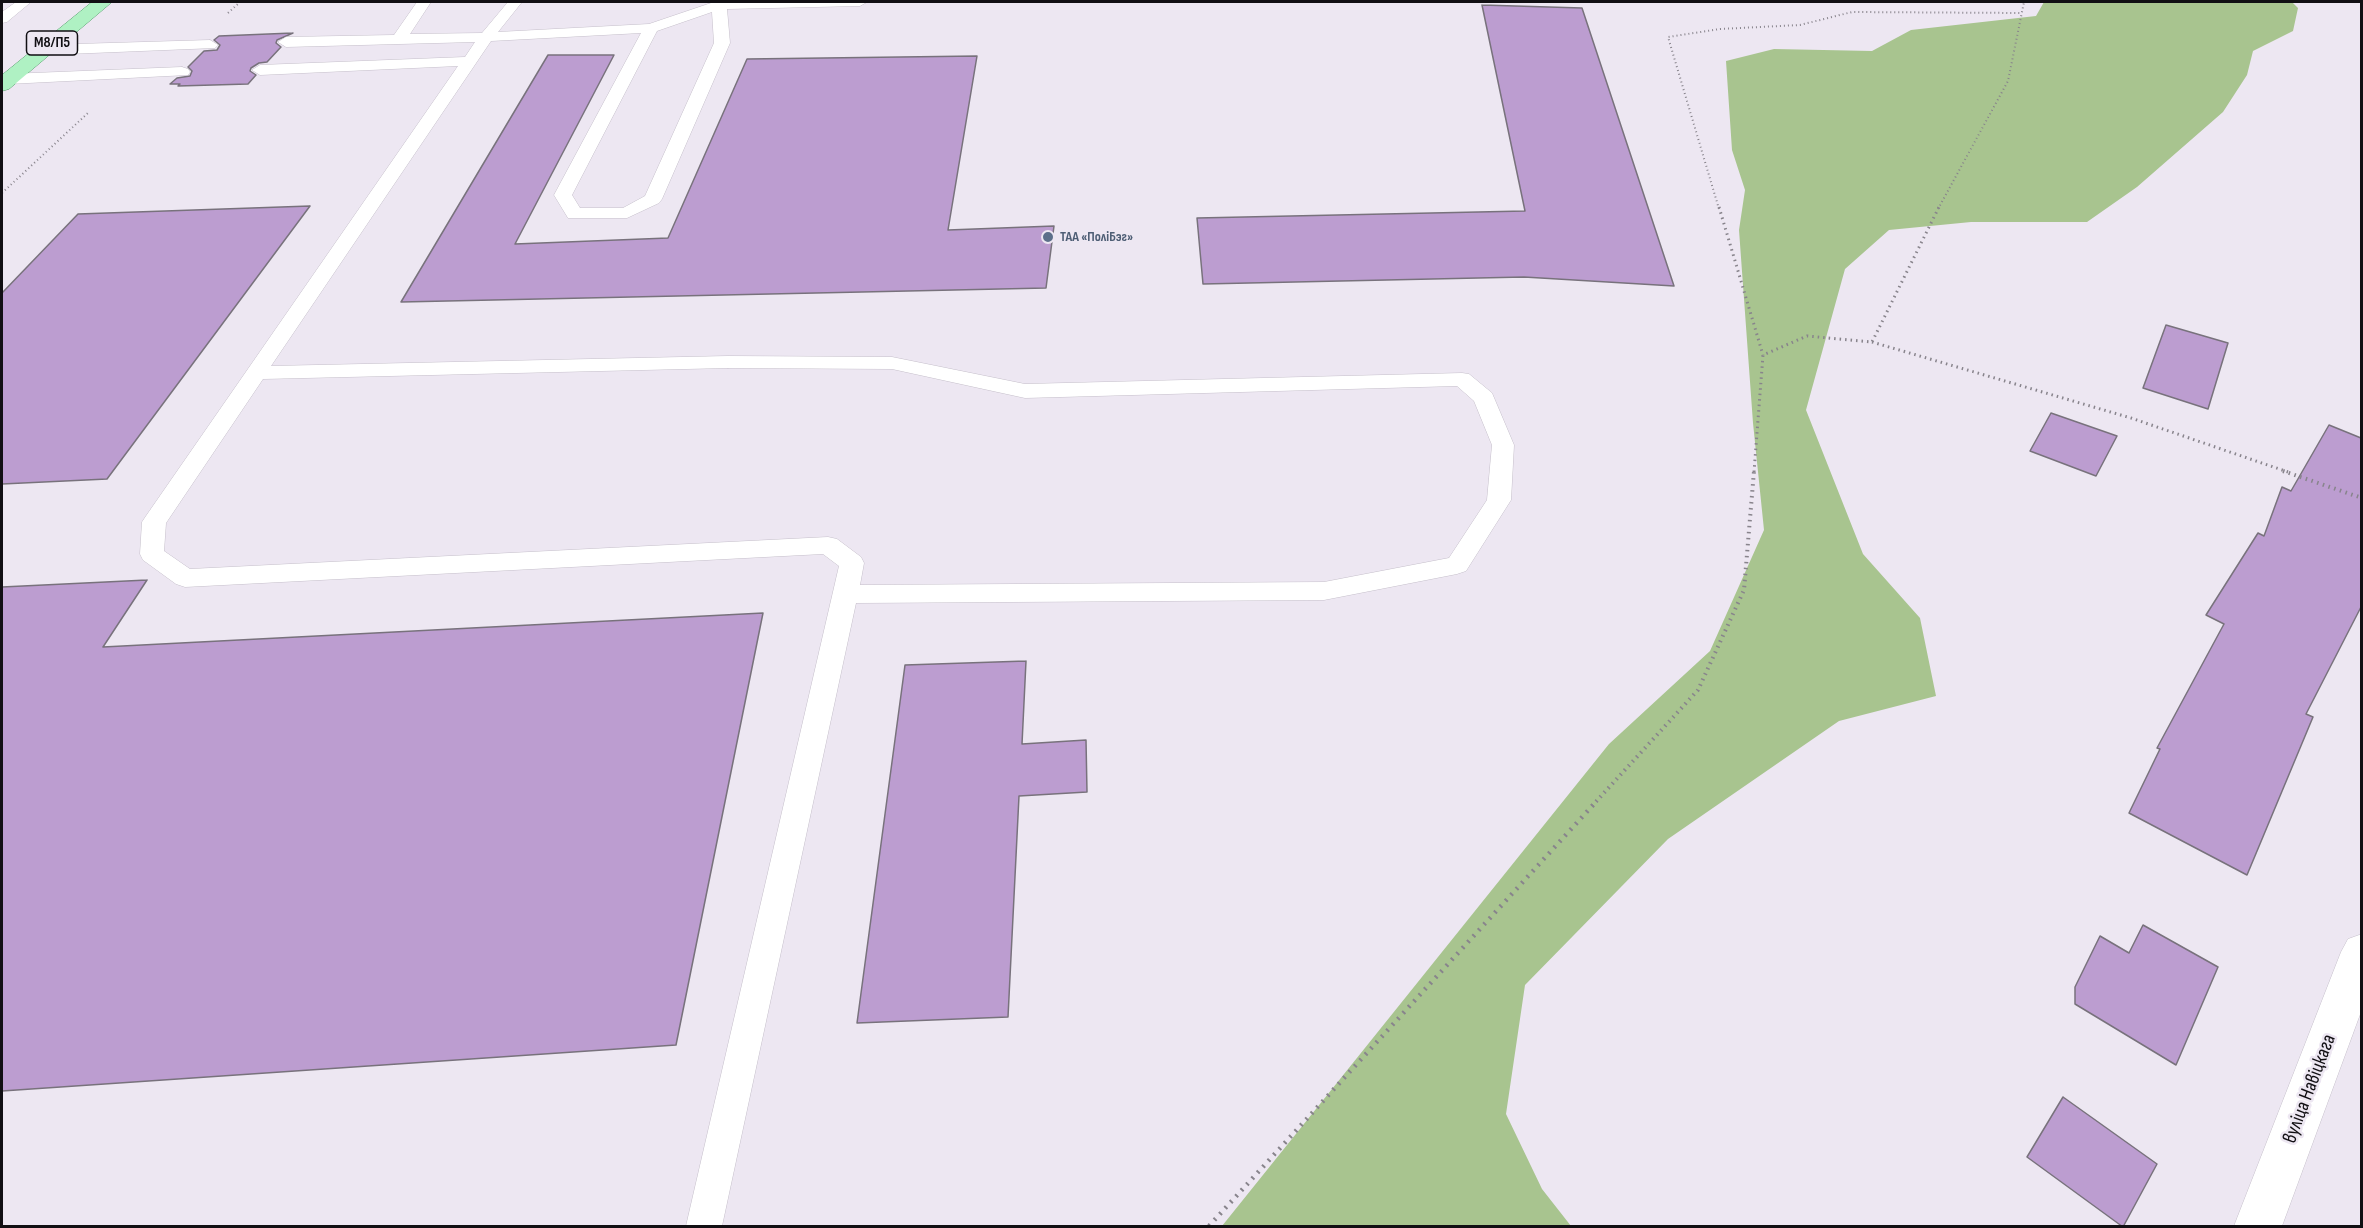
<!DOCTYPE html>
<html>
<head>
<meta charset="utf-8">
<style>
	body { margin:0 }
	#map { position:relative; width:2363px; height:1228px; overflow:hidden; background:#ede7f2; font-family:"Sofia Sans Condensed",sans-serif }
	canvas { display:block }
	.frame { position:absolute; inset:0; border:3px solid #110f13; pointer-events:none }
</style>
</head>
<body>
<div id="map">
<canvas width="2363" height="1228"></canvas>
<div class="frame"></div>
</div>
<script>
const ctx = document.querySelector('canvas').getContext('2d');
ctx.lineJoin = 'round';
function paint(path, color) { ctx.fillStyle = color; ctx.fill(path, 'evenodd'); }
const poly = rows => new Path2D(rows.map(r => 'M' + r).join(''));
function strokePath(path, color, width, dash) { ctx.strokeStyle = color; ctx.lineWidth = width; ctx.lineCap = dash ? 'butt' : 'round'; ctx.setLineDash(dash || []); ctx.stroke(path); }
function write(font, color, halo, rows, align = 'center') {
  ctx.font = font + ' "Sofia Sans Condensed",sans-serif'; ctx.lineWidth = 5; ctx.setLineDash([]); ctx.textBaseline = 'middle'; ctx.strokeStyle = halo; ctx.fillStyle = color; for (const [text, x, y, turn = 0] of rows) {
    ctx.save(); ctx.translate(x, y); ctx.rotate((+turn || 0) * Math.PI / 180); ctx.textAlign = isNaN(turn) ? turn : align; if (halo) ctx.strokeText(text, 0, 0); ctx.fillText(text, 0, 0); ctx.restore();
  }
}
const forest = poly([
	[2044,2,2292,2,2298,8,2293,31,2253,51,2247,75,2223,112,2137,187,2087,222,1971,222,1889,230,1845,269,1806,410,1863,554,1920,618,1936,696,1839,721,1668,839,1525,985,1506,1114,1542,1189,1571,1226,1222,1226,1609,744,1710,651,1764,530,1753,423,1739,230,1745,190,1732,150,1726,61,1774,49,1872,51,1911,30,2036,16]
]);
const building = poly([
	[1482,5,1582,8,1674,286,1524,277,1203,284,1197,218,1525,211,1482,5],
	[293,33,277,40,276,43,281,47,267,62,259,63,251,68,250,71,256,75,248,84,178,86,180,84,170,84,177,78,190,76,192,71,188,67,204,51,217,50,220,45,214,40,219,36,293,33],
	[548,55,614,55,515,244,668,238,747,59,977,56,948,230,1054,226,1046,288,401,302,548,55],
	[310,206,107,479,2,484,2,293,78,214,310,206],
	[2166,325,2228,343,2208,409,2143,388,2166,325],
	[2051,413,2117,436,2096,476,2030,451,2051,413],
	[2329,425,2361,438,2361,607,2306,714,2313,717,2247,875,2129,813,2160,749,2157,748,2224,624,2206,615,2258,533,2264,536,2282,487,2291,491,2329,425],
	[147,580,103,647,763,613,676,1045,2,1091,2,587,147,580],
	[1026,661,1022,744,1086,740,1087,792,1019,796,1008,1017,857,1023,905,665,1026,661],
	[2143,925,2218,967,2176,1065,2075,1004,2075,987,2100,936,2129,953,2143,925],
	[2063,1097,2157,1164,2123,1227,2027,1157,2063,1097]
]);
const pathFar3 = poly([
	[228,13,240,2],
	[2,193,89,112],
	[1719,209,1668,37,1720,29,1800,25,1852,12,2021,13],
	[1938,209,2008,81,2024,2]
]);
const pathFar2 = poly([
	[1719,207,1763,355],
	[1872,342,2131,418,2288,472],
	[1754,472,1763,355,1807,336,1872,342,1939,207]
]);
const pathFar1 = poly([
	[2283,471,2362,498],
	[1592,806,1698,690,1744,590,1754,471]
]);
const path = poly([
	[1209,1226,1594,804]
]);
const service = poly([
	[16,2,31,2,7,22,2,23,2,12,16,2],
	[417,2,431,2,410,34,482,33,508,2,522,2,498,32,649,24,714,2,867,2,860,6,727,9,730,43,662,199,659,203,627,218,568,218,554,195,641,33,491,41,271,366,728,356,892,357,1025,384,1462,373,1469,374,1492,393,1514,445,1511,500,1466,571,1457,574,1324,600,856,603,722,1226,686,1226,839,566,823,554,185,587,176,584,143,560,140,554,142,522,146,516,458,66,260,75,252,70,260,65,465,57,475,42,286,47,278,42,286,37,394,35,417,2],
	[712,12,714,43,645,196,623,208,580,208,572,195,657,31,712,12],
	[728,368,892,369,1025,398,1457,386,1474,401,1492,445,1487,500,1449,558,1324,582,860,585,864,563,861,557,837,539,828,537,190,569,164,551,166,523,263,379,728,368],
	[210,40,218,45,215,48,43,55,35,50,43,45,210,40],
	[182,67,188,69,190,72,188,75,8,84,2,81,2,76,8,74,182,67]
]);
const minor = poly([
	[2362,934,2362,1009,2282,1226,2234,1226,2341,952,2348,939,2362,934]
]);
const primary = poly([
	[92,2,112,2,9,89,2,91,2,75,92,2]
]);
const markers = [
	[1048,237,6,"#5c6f8a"]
];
const farServicenames = [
	["ТАА «ПоліБэг»",1060,237]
];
const shields = [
	[52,43,51]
];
const shieldNames = [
	["М8/П5",52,43]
];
const nearStreetnames = [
	["вуліца Навіцкага",2310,1089,-69]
];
paint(forest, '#a8c48f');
paint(building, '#bc9dd0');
strokePath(building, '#78727c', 1.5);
strokePath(service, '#c5bfca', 1);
strokePath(minor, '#c5bfca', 1);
strokePath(primary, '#559b6b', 1);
strokePath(pathFar3, '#88848c', 2, [1, 3]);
strokePath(pathFar2, '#88848c', 3, [1.5, 4]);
strokePath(pathFar1, '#88848c', 4, [1.5, 4.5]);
strokePath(path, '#88848c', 4.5, [2, 6]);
paint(service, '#fff');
paint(minor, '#fff');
paint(primary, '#aff1c3');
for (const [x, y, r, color] of markers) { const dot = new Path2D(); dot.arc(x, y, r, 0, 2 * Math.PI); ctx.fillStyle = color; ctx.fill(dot); strokePath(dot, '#ede7f2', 2); }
write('bold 14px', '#4e5e75', '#ede7f2', farServicenames, 'left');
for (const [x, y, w] of shields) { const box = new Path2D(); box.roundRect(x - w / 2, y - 12, w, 24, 4.5); ctx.fillStyle = '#ede7f2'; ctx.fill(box); strokePath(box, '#110f13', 1.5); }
write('bold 15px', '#110f13', null, shieldNames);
write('20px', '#110f13', '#ede7f2', nearStreetnames);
</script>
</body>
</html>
